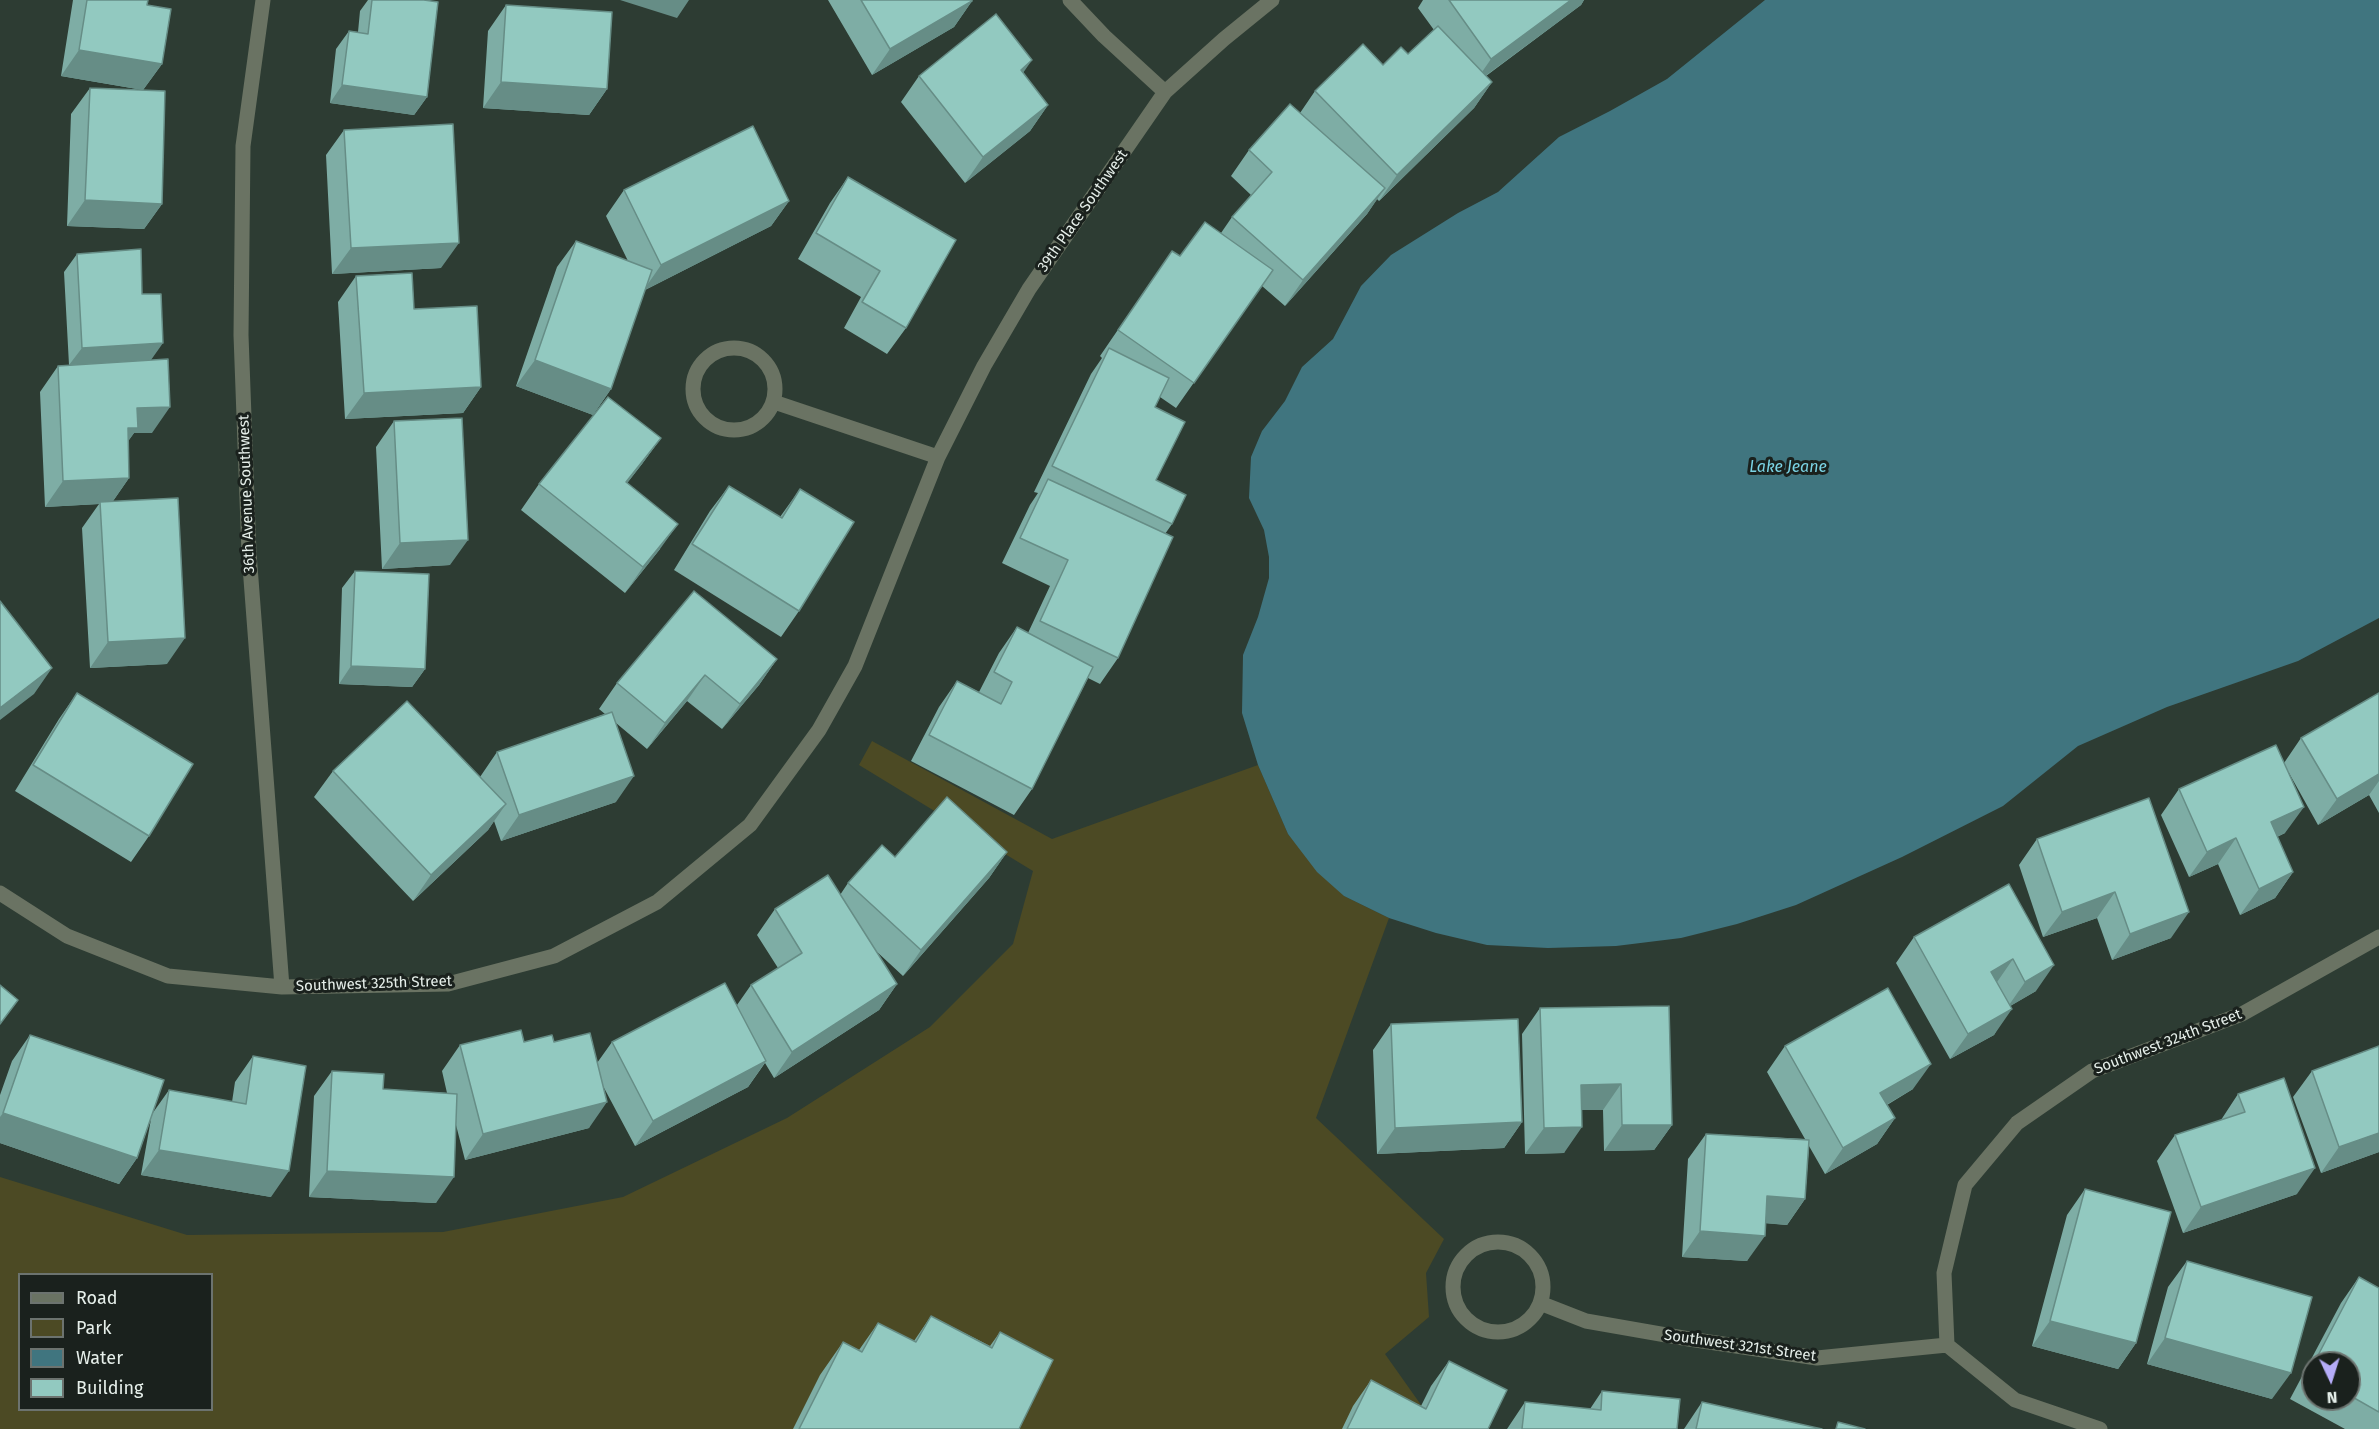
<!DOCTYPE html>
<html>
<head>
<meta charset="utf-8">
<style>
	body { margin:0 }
	#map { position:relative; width:2379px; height:1429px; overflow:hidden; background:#2d3c33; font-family:"Fira Sans",sans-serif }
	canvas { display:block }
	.legend { position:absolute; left:18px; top:1273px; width:195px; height:138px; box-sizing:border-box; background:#1a211d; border:2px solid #6c736f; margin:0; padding:8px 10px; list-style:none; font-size:18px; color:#e6efea }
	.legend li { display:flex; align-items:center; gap:12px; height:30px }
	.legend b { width:30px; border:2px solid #6c736f }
	.north { position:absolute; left:2301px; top:1351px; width:60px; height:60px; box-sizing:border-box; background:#1a211d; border:2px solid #6c736f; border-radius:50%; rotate:176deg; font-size:16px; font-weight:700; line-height:24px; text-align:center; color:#e6efea }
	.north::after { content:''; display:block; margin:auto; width:21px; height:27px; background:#b5acf8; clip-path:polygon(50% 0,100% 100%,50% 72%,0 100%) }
</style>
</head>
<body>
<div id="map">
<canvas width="2379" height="1429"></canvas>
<ul class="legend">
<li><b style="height:8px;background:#6a7363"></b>Road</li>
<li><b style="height:16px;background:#4c4a24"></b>Park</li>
<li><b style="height:16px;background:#40757f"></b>Water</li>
<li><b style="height:16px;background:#92c9c0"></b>Building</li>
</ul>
<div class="north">N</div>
</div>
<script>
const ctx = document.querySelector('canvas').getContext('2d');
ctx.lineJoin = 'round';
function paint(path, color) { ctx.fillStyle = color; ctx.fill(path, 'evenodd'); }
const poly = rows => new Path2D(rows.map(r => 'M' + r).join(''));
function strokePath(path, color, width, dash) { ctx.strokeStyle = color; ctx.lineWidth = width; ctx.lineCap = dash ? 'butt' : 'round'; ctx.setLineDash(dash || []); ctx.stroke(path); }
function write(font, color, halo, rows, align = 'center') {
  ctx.font = font + ' "Fira Sans",sans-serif'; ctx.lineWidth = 6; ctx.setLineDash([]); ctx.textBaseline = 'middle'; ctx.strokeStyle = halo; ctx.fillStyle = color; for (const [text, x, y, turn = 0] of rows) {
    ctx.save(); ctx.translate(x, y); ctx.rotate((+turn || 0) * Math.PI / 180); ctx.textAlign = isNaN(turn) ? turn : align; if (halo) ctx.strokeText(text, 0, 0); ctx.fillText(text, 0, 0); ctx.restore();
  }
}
const green = poly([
	[872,741,1052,839,1258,765,1288,834,1344,896,1389,918,1316,1118,1444,1239,1426,1273,1429,1317,1385,1354,1438,1429,0,1429,0,1177,187,1235,443,1232,623,1197,787,1118,930,1027,1013,944,1033,871,859,765],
	[20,1274,212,1274,212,1410,20,1410]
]);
const water = poly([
	[1765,0,2379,0,2379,618,2298,661,2167,707,2078,746,2003,806,1902,857,1796,905,1737,924,1681,938,1616,946,1548,948,1487,945,1436,933,1389,918,1344,896,1317,872,1288,834,1258,765,1242,713,1243,655,1258,617,1269,578,1269,557,1264,530,1249,498,1251,457,1262,431,1285,401,1302,367,1333,339,1361,286,1391,255,1458,213,1498,192,1559,137,1610,111,1667,79]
]);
const minor = poly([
	[263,0,243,146,241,335,249,553,282,987],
	[1070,0,1104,36,1165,92],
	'693 389a41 41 0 1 1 82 0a41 41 0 1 1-82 0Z',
	[774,402,938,457],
	[0,893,67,936,168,976,282,987,448,984,554,956,657,902,750,825,819,730,855,666,938,457,984,366,1029,289,1165,92,1224,39,1272,0],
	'1453 1287a45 45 0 1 1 90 0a45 45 0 1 1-90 0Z',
	[1540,1303,1586,1321,1689,1339,1817,1358,1947,1345,2015,1400,2100,1429],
	[1947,1345,1944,1273,1965,1185,2017,1123,2092,1071,2242,1014,2379,937]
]);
const wall = poly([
	[73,0,148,0,147,5,162,64,143,90,61,76],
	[368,0,424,0,427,97,414,115,330,103,336,49,349,31,358,32,360,11],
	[828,0,972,0,972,1,954,27,872,75],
	[1423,0,1584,0,1581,5,1486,76,1492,82,1474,108,1379,201,1377,199,1367,214,1285,306,1262,286,1176,408,1160,397,1155,407,1156,480,1172,524,1165,534,1118,658,1100,684,1088,678,1032,789,1014,815,911,761,939,707,957,681,979,692,999,653,1017,627,1028,633,1050,586,1002,563,1030,505,1038,493,1034,492,1091,374,1102,358,1100,356,1154,277,1180,256,1221,233,1232,217,1251,195,1231,176,1249,150,1300,113,1315,91,1383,65,1408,54,1434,30,1418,8],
	[506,5,607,89,589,115,483,108,488,31],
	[1023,74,1048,105,1030,131,965,183,901,102,919,76],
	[90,88,162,204,144,229,67,226,71,114],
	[344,130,441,268,332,274,326,155],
	[848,177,906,328,887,354,844,328,861,297,798,259,830,203],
	[624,190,789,201,771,226,645,290,611,389,593,415,516,386,557,267,576,241,628,261,606,216],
	[77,254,142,294,151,360,152,433,134,433,128,441,129,478,113,501,167,664,90,668,82,528,99,504,45,507,40,392,58,366,69,365,64,272],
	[356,276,414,309,481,387,463,413,345,419,338,302],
	[394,421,450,565,382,569,376,447],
	[661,438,642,464,627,483,660,549,625,593,521,510,539,484],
	[729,486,780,517,800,489,799,611,781,637,674,570,710,511],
	[355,571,425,669,412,687,339,684,342,588],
	[777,659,759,685,722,729,687,701,647,749,616,723,616,802,501,841,494,821,488,830,413,901,314,797,333,771,480,777,497,752,605,714,599,709,617,683],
	[77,693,149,836,131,862,15,791,59,719],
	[2379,693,2379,813,2369,795,2318,825,2289,773,2285,833,2277,837,2293,872,2275,898,2240,915,2218,864,2189,877,2161,815,2179,789,2284,763,2301,738],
	[2149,798,2171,938,2112,960,2097,918,2043,937,2019,865,2037,839],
	[1007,852,989,878,903,976,876,951,897,984,879,1010,774,1078,765,1063,748,1087,635,1146,603,1086,589,1128,465,1160,456,1125,436,1203,309,1197,314,1096,332,1071,383,1089,447,1093,442,1071,460,1045,524,1042,554,1042,597,1063,612,1042,737,1005,751,985,778,968,757,935,775,909,840,895,848,883,895,857],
	[2009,884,2036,991,2010,1006,1994,1035,1950,1059,1896,963,1914,937],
	[1540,1008,1672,1125,1654,1150,1604,1151,1603,1110,1581,1110,1564,1153,1525,1154,1522,1034],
	[1391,1024,1522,1122,1504,1148,1377,1154,1373,1050],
	[30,1035,152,1114,169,1090,232,1102,235,1082,253,1056,271,1197,141,1175,151,1119,137,1158,119,1184,0,1143,0,1095,12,1061],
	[1785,1046,1913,1089,1887,1105,1895,1118,1877,1144,1825,1174,1809,1146,1805,1199,1787,1225,1766,1223,1747,1261,1682,1257,1688,1159,1706,1134,1805,1139,1767,1072],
	[2312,1071,2379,1152,2321,1173,2293,1097],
	[2238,1094,2297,1194,2183,1233,2157,1161,2175,1135,2221,1120],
	[2085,1189,2136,1343,2118,1369,2032,1346,2067,1215],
	[2187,1261,2272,1399,2147,1364,2168,1287],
	[2359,1277,2379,1288,2379,1429,2345,1429,2290,1399,2341,1303],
	[2313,1363,2349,1363,2349,1399,2313,1399],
	[931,1316,990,1346,1000,1332,1019,1429,793,1429,820,1375,843,1342,859,1350,878,1323,914,1341],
	[1449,1361,1488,1429,1342,1429,1353,1406,1371,1380,1421,1406,1431,1386],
	[1602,1391,1677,1429,1507,1429,1525,1402,1590,1409],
	[1702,1402,1822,1429,1684,1429]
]);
const shadedWall = poly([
	[620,0,689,0,677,18],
	[1571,0,1584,0,1581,5,1473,85,1491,59],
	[972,1,954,27,872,75,890,49],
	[79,50,162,64,143,90,61,76],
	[1032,60,1014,86,1021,70],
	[501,82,607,89,589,115,483,108],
	[1492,82,1474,108,1379,201,1397,175],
	[342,85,427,97,414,115,330,103],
	[1048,105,1030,131,965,183,983,157],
	[1385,188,1367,214,1285,306,1303,280],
	[85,200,162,204,144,229,67,226],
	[789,201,771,226,643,291,661,265],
	[459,243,441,268,332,274,351,248],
	[163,343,151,360,69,365,82,348],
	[535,360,611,389,593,415,516,386],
	[481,387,463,413,345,419,364,393],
	[170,407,152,433,134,433,120,453,110,454,137,408],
	[661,438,642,464,608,508,626,482],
	[129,478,111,504,100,502,99,504,45,507,63,481],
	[678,524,660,549,625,593,643,567],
	[468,540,450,565,382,569,400,543],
	[185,638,167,664,90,668,108,642],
	[777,659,759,685,722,729,740,704],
	[351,666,425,669,412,687,339,684],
	[52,668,34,694,0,720,0,708],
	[705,675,687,701,647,749,665,723],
	[2379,774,2379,781,2369,795,2318,825,2337,799],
	[634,776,616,802,501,841,519,815],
	[506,804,488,830,413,901,431,875],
	[2304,807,2285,833,2253,848,2271,822],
	[2236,838,2218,864,2189,877,2207,852],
	[1007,852,989,878,903,976,921,950],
	[2293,872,2275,898,2240,915,2259,889],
	[2115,892,2097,918,2043,937,2062,912],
	[2189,912,2171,938,2112,960,2130,934],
	[2013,959,1995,985,1991,972],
	[2054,965,2036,991,2007,1008,2025,982],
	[897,984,879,1010,774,1078,792,1052],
	[2012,1009,1994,1035,1950,1059,1968,1034],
	[766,1061,748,1087,635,1146,653,1121],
	[1931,1064,1913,1089,1862,1119,1880,1093],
	[1621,1084,1603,1110,1563,1110,1581,1085],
	[607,1102,589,1128,465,1160,483,1134],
	[3,1113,137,1158,119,1184,0,1143,0,1117],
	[1895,1118,1877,1144,1825,1174,1843,1148],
	[1522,1122,1504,1148,1377,1154,1395,1128],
	[1622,1125,1672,1125,1654,1150,1604,1151],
	[1582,1127,1564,1153,1525,1154,1544,1128],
	[2379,1133,2379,1152,2321,1173,2339,1147],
	[159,1150,289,1171,271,1197,141,1175],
	[2315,1168,2297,1194,2183,1233,2201,1207],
	[327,1171,454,1177,436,1203,309,1197],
	[1767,1196,1805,1199,1787,1225,1749,1222],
	[1700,1231,1765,1236,1747,1261,1682,1257],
	[2050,1321,2136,1343,2118,1369,2032,1346],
	[2165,1338,2291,1373,2272,1399,2147,1364]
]);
const building = poly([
	[87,0,148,0,147,5,171,9,162,64,79,50,87,0],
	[372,0,424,0,438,2,427,97,342,85,349,31,368,34,372,0],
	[861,0,972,0,972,1,890,49,861,0],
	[1449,0,1571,0,1491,59,1449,0],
	[506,5,612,12,607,89,501,82,506,5],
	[996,14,1032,60,1021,70,1048,105,983,157,919,76,996,14],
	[1438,26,1492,82,1397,175,1315,91,1363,44,1383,65,1401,47,1408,54,1438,26],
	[90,88,165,91,162,204,85,200,90,88],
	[1290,104,1385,188,1303,280,1232,217,1272,172,1249,150,1290,104],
	[453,124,459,243,351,248,344,130,453,124],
	[753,126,789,201,661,265,624,190,753,126],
	[848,177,956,240,906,328,862,302,880,271,816,233,848,177],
	[1205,222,1273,270,1194,383,1118,330,1172,251,1180,256,1205,222],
	[576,241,652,270,611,389,535,360,576,241],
	[141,249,142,294,161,294,163,343,82,348,77,254,141,249],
	[412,273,414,309,477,306,481,387,364,393,356,276,412,273],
	[1109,348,1169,378,1155,407,1185,422,1156,480,1186,495,1172,524,1052,466,1109,348],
	[168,359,170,407,137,408,138,428,128,428,129,478,63,481,58,366,168,359],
	[608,397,661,438,626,482,678,524,643,567,539,484,608,397],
	[462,418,468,540,400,543,394,421,462,418],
	[1048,479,1173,537,1118,658,1040,621,1068,560,1020,538,1048,479],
	[729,486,782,518,800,489,854,522,799,611,692,544,729,486],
	[178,498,185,638,108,642,100,502,178,498],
	[355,571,429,574,425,669,351,666,355,571],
	[694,591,777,659,740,704,705,675,665,723,617,683,694,591],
	[0,601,52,668,0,708,0,601],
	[1017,627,1093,667,1032,789,929,735,957,681,1001,704,1012,682,994,672,1017,627],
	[77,693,193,764,149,836,33,765,77,693],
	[2379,693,2379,774,2337,799,2301,738,2379,693],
	[407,701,506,804,431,875,333,771,407,701],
	[612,712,634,776,519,815,497,752,612,712],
	[2276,745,2304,807,2271,822,2293,872,2259,889,2236,838,2207,852,2179,789,2276,745],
	[947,797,1007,852,921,950,848,883,882,845,895,857,947,797],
	[2149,798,2189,912,2130,934,2115,892,2062,912,2037,839,2149,798],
	[828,875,897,984,792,1052,751,985,802,953,775,909,828,875],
	[2009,884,2054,965,2025,982,2013,959,1991,972,2012,1009,1968,1034,1914,937,2009,884],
	[725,983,766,1061,653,1121,612,1042,725,983],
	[0,985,18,1000,0,1024,0,985],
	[1888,988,1931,1064,1880,1093,1895,1118,1843,1148,1785,1046,1888,988],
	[1669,1006,1672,1125,1622,1125,1621,1084,1581,1085,1582,1127,1544,1128,1540,1008,1669,1006],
	[1518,1019,1522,1122,1395,1128,1391,1024,1518,1019],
	[521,1030,524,1042,552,1035,554,1042,590,1033,607,1102,483,1134,460,1045,521,1030],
	[30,1035,164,1080,137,1158,3,1113,30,1035],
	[2379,1046,2379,1133,2339,1147,2312,1071,2379,1046],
	[253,1056,306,1066,289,1171,159,1150,169,1090,246,1104,253,1056],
	[332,1071,384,1074,383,1089,457,1094,454,1177,327,1171,332,1071],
	[2284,1078,2315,1168,2201,1207,2175,1135,2245,1112,2238,1094,2284,1078],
	[1706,1134,1809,1140,1805,1199,1767,1196,1765,1236,1700,1231,1706,1134],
	[2085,1189,2171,1212,2136,1343,2050,1321,2085,1189],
	[2187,1261,2312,1297,2291,1373,2165,1338,2187,1261],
	[2359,1277,2379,1288,2379,1412,2349,1395,2349,1363,2314,1363,2359,1277],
	[931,1316,992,1348,1000,1332,1053,1360,1019,1429,799,1429,843,1342,862,1352,878,1323,916,1342,931,1316],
	[1449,1361,1507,1390,1488,1429,1347,1429,1371,1380,1426,1409,1449,1361],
	[2313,1364,2313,1376,2308,1373,2313,1364],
	[1602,1391,1680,1399,1677,1429,1522,1429,1525,1402,1601,1410,1602,1391],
	[1702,1402,1822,1429,1696,1429,1702,1402],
	[1838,1422,1865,1429,1836,1429,1838,1422]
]);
const streetNames = [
	["39th Place Southwest",1083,211,-55],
	["36th Avenue Southwest",247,494,-92],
	["Southwest 325th Street",374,984,-2],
	["Southwest 324th Street",2168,1042,-21],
	["Southwest 321st Street",1740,1346,8]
];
const waterNames = [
	["Lake Jeane",1788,468]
];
paint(green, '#4c4a24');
paint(water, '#40757f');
strokePath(minor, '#6a7363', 15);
paint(wall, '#7eada5');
paint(shadedWall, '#668d86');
paint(building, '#92c9c0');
strokePath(building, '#668d86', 1.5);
write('15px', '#e6efea', '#1a211d', streetNames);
write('italic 16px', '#7bd4e5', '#1a211d', waterNames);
</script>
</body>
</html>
